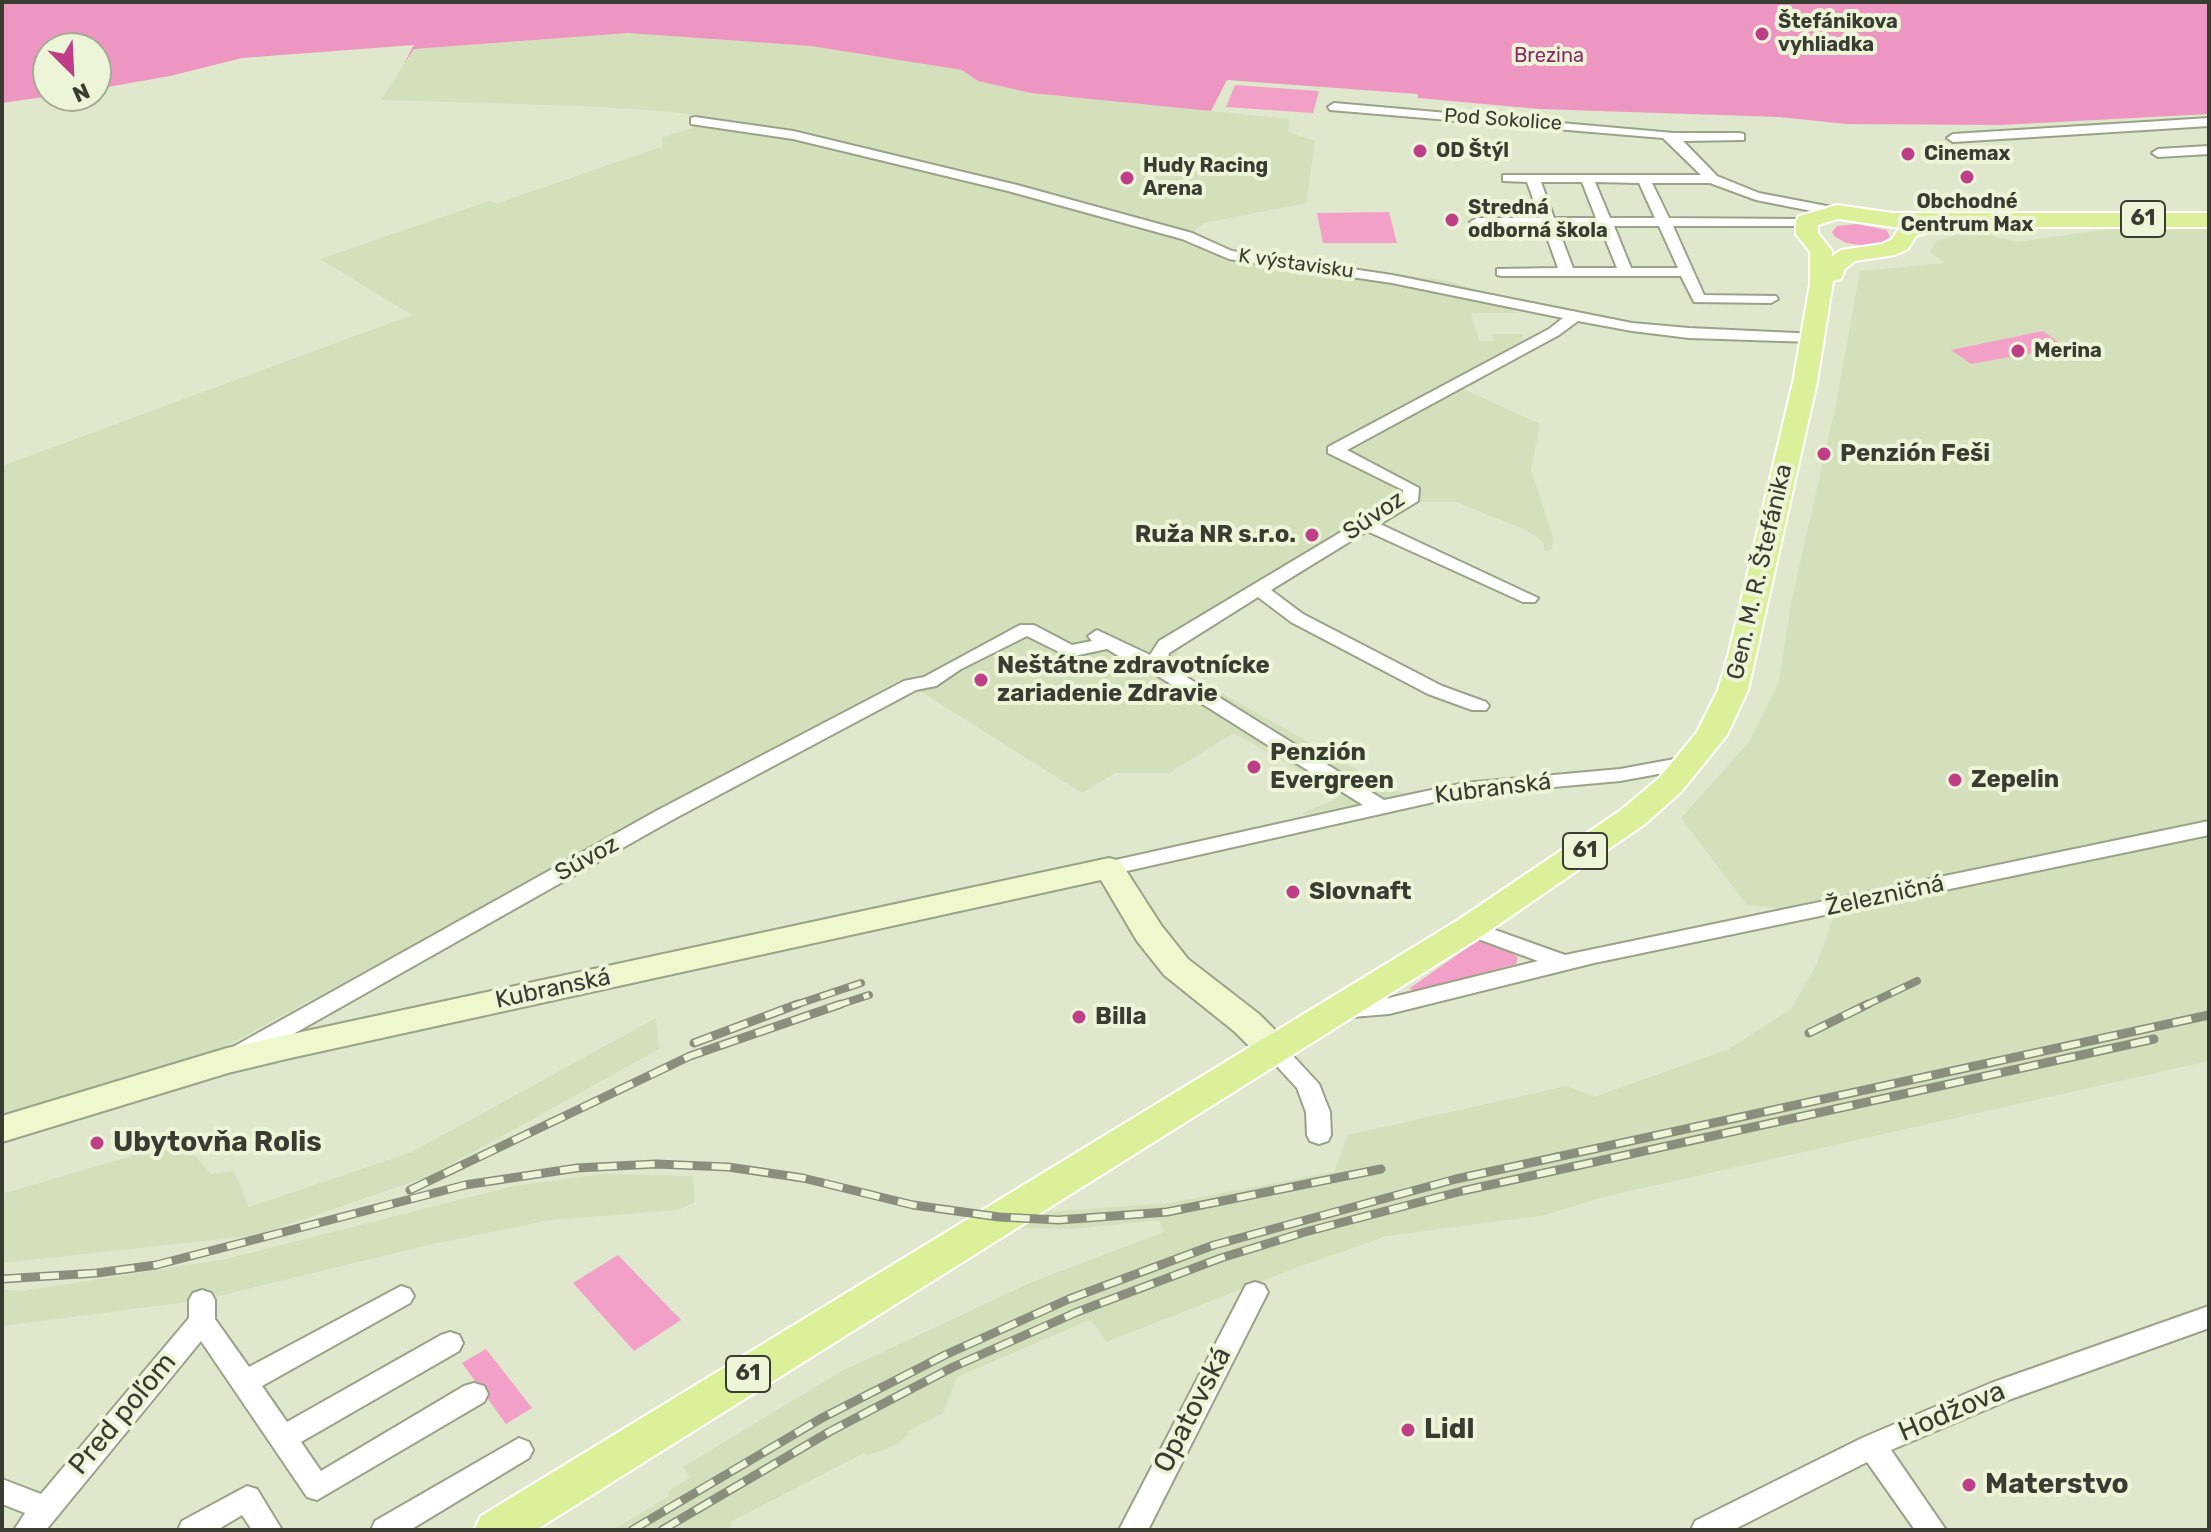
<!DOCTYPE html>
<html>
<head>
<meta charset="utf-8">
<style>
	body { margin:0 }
	#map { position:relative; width:2211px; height:1532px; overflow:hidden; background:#dfe8cc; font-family:Rubik,sans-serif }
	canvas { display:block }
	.frame { position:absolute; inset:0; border:4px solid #393c31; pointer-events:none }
	.north { position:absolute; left:32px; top:32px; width:80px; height:80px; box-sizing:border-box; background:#edf5d9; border:2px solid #a5ab96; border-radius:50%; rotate:156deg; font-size:22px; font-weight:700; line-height:32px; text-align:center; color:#393c31 }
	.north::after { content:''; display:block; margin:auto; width:28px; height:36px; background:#bf3e88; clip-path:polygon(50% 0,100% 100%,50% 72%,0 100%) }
</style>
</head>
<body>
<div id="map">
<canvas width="2211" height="1532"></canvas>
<div class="frame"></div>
<div class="north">N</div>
</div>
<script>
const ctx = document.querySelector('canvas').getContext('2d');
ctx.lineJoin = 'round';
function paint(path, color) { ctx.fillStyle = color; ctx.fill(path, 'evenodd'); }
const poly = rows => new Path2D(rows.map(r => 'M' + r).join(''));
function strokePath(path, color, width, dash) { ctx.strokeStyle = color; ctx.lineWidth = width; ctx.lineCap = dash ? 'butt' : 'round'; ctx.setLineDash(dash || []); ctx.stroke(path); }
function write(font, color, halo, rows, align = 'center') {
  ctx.font = font + ' Rubik,sans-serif'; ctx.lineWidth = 8; ctx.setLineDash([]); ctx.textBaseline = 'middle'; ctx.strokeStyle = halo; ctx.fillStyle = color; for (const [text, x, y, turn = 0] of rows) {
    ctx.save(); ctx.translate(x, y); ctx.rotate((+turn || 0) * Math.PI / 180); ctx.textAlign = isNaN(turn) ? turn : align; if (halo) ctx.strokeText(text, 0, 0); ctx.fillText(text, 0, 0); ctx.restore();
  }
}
const built = poly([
	[628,33,811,46,962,70,978,81,1031,93,1289,119,1288,132,1315,141,1306,203,1204,223,1194,231,1231,251,1448,281,1505,298,1516,313,1471,313,1479,341,1494,341,1492,334,1523,334,1521,343,1483,362,1496,363,1490,371,1463,389,1540,424,1531,470,1553,537,1552,549,1545,551,1543,542,1526,530,1456,502,1417,502,1179,648,1175,658,1178,669,1187,678,1200,686,1211,687,1393,790,1404,793,1304,815,1302,813,1334,800,1335,791,1234,733,1169,773,1115,773,1082,793,901,679,208,1056,2,1118,2,466,412,315,320,259,489,201,496,204,663,146,661,138,692,128,698,116,674,112,585,106,381,100,414,49],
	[2153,225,2209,226,2209,1061,1603,1197,1545,1215,1387,1236,1298,1267,1106,1342,1092,1321,1087,1321,957,1377,943,1413,908,1431,909,1434,897,1444,881,1451,866,1455,864,1453,730,1522,731,1526,723,1530,613,1530,669,1496,667,1492,690,1478,683,1467,842,1371,1032,1282,1164,1232,1159,1220,1074,1229,1021,1228,1048,1212,1169,1203,1334,1172,1348,1135,1567,1086,1594,1097,1729,1049,1791,1009,1817,964,1834,915,1747,905,1681,818,1749,742,1779,682,1791,603,1836,404,1860,271,1945,263,1930,252,1936,241,1960,234,1983,234,2018,242,2115,228,2158,228],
	[656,1018,659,1049,430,1176,257,1235,2,1263,2,1194,182,1141,211,1174,234,1171,249,1207,412,1152],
	[601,1174,693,1176,695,1202,678,1210,550,1220,428,1245,202,1300,2,1326,2,1290,23,1291,226,1259,514,1186]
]);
const green = poly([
	[1235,85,1319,91,1313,113,1226,107],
	[1389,212,1397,243,1323,243,1317,213],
	[1857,224,1887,230,1890,238,1882,244,1865,246,1846,243,1834,236,1832,232,1837,226],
	[2043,331,2065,347,1971,364,1951,350],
	[1477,941,1502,948,1518,957,1516,964,1413,991,1410,988],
	[618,1255,681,1320,634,1351,573,1283],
	[486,1349,532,1408,506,1424,462,1363]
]);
const forest = poly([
	[2,2,2209,2,2209,114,2001,125,1846,124,1779,117,1539,109,1418,98,1418,94,1227,80,1211,111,1031,93,978,81,962,70,811,46,628,33,414,49,403,65,414,45,242,58,170,76,96,89,96,48,48,48,48,96,51,96,2,103]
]);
const street = poly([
	[1334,103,1674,133,1739,133,1744,134,1744,140,1683,141,1717,176,1759,193,1837,208,1844,212,1837,216,1756,200,1710,183,1652,183,1669,218,1798,219,1798,225,1793,226,1673,226,1704,295,1776,296,1778,299,1771,303,1694,302,1681,276,1502,276,1497,275,1497,269,1558,268,1543,226,1477,226,1470,222,1477,218,1540,218,1527,182,1503,181,1503,175,1701,175,1663,138,1330,110,1328,107,1334,103],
	[1541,182,1582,182,1596,218,1554,218,1541,182],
	[1595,182,1639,183,1655,218,1610,218,1595,182],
	[1557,226,1600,226,1617,268,1573,268,1557,226],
	[1614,226,1659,226,1678,268,1631,268,1614,226],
	[695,117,793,131,1017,185,1192,233,1232,251,1392,275,1632,323,1689,328,1817,334,1820,337,1812,342,1689,338,1632,331,1578,321,1559,335,1347,450,1419,488,1418,501,1380,524,1538,598,1535,602,1523,602,1367,531,1271,590,1303,614,1442,686,1486,702,1489,706,1486,710,1472,710,1428,694,1291,622,1258,597,1169,653,1167,663,1172,668,1384,800,1465,783,1620,769,1691,756,1701,762,1691,768,1620,781,1465,795,1109,875,1102,873,1098,868,1102,863,1363,805,1158,676,1151,667,1127,661,1107,649,1069,657,1027,636,961,669,936,686,916,690,672,820,249,1059,241,1061,233,1059,229,1053,233,1047,658,810,904,681,924,677,1020,625,1034,625,1072,645,1092,641,1088,636,1097,630,1150,655,1159,641,1403,495,1403,490,1328,453,1328,447,1549,329,1563,318,1392,283,1229,259,1182,239,1008,191,793,139,691,124,691,118,695,117],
	[2209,118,2209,126,1953,142,1947,138,1953,134,2209,118],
	[2209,146,2209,154,2158,157,2152,153,2158,149,2209,146],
	[2209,821,2209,835,1594,963,1389,1014,1340,1018,1332,1016,1329,1010,1332,1004,1340,1002,1389,998,1538,961,1462,933,1459,928,1462,923,1470,921,1565,955,2209,821],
	[1274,1042,1282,1044,1319,1084,1330,1112,1331,1135,1328,1141,1319,1144,1310,1141,1307,1135,1306,1112,1297,1088,1262,1050,1266,1044,1274,1042],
	[1255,1282,1264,1285,1268,1292,1148,1530,1119,1530,1246,1285,1255,1282],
	[401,1286,410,1289,414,1296,410,1303,262,1386,287,1422,441,1335,450,1332,459,1335,463,1343,459,1351,301,1442,321,1471,464,1386,474,1383,484,1386,488,1394,484,1402,317,1500,307,1497,201,1341,46,1530,14,1530,25,1513,2,1504,2,1479,41,1494,189,1318,189,1300,193,1293,202,1290,211,1293,215,1300,215,1319,249,1367,401,1286],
	[2209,1306,2209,1328,2011,1399,1891,1450,1946,1530,1915,1530,1867,1462,1733,1530,1691,1530,1695,1521,1862,1438,1991,1383,2209,1306],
	[519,1438,529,1442,533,1450,529,1458,410,1530,371,1530,375,1521,519,1438],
	[247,1486,257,1489,282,1530,252,1530,242,1515,217,1530,178,1530,182,1521,247,1486]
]);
const secondary = poly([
	[1109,858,1120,861,1161,925,1188,959,1259,1014,1286,1041,1291,1050,1286,1059,1274,1062,1262,1059,1235,1032,1164,975,1137,941,1101,880,286,1059,228,1073,2,1142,2,1116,227,1048,1109,858]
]);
const primary = poly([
	[1837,205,1893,213,2209,213,2209,227,1947,227,1916,236,1908,249,1895,255,1855,261,1845,269,1841,279,1833,281,1817,382,1748,690,1727,735,1681,792,1645,824,1482,936,536,1530,474,1530,481,1516,1458,920,1621,810,1659,778,1697,732,1718,690,1729,652,1793,382,1810,284,1810,252,1796,234,1796,221,1799,216,1837,205],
	[1838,219,1893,227,1900,227,1892,239,1882,244,1841,250,1832,256,1832,251,1818,233,1818,225,1838,219]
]);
const railFar1 = poly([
	[792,1006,861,983],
	[835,1006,869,995],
	[1864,1006,1917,981]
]);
const rail = poly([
	[1809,1033,1868,1004],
	[694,1043,798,1004],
	[410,1190,690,1056,841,1004],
	[2,1279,97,1273,156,1265,465,1185,577,1168,656,1164,728,1167,803,1178,913,1205,999,1217,1059,1220,1167,1212,1381,1169],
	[632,1530,820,1419,945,1355,1069,1299,1214,1245,1456,1179,2209,1015],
	[662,1530,829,1432,953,1367,1077,1312,1221,1258,1305,1232,1462,1191,2154,1039]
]);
const markers = [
	[1762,34,8,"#bf3e88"],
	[1420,151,8,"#bf3e88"],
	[1908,154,8,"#bf3e88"],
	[1967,177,8,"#bf3e88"],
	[1127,178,8,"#bf3e88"],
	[1452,220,8,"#bf3e88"],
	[2018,351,8,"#bf3e88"],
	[1824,454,8,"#bf3e88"],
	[1312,535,8,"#bf3e88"],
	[981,680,8,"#bf3e88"],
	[1254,767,8,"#bf3e88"],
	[1955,780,8,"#bf3e88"],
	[1293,892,8,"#bf3e88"],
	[1079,1017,8,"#bf3e88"],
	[97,1143,8,"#bf3e88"],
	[1408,1430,8,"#bf3e88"],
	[1969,1485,8,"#bf3e88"]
];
const farPoinames = [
	["Štefánikova",1778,22],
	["vyhliadka",1778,45],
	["OD Štýl",1436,151],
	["Cinemax",1924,154],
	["Hudy Racing",1143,166],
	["Arena",1143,189],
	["Obchodné",1967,202,"center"],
	["Centrum Max",1967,225,"center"],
	["Stredná",1468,208],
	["odborná škola",1468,231],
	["Merina",2034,351]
];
const farParknames = [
	["Brezina",1549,56]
];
const farStreetnames = [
	["Pod Sokolice",1503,120,4],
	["K výstavisku",1296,264,8]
];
const shields = [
	[2143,219,44],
	[1585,851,44],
	[748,1374,44]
];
const shieldNames = [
	["61",2143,219],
	["61",1585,851],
	["61",748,1374]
];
const poiNames = [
	["Penzión Feši",1840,454],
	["Ruža NR s.r.o.",1296,535,"right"],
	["Neštátne zdravotnícke",997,666],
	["zariadenie Zdravie",997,694],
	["Penzión",1270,753],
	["Evergreen",1270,781],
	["Zepelin",1971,780],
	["Slovnaft",1309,892],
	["Billa",1095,1017]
];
const streetNames = [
	["Súvoz",1374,516,-34],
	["Gen. M. R. Štefánika",1760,572,-77],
	["Kubranská",1493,789,-7],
	["Súvoz",587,859,-29],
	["Železničná",1885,896,-12],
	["Kubranská",553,989,-12]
];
const nearPoinames = [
	["Ubytovňa Rolis",113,1143],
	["Lidl",1424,1430],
	["Materstvo",1985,1485]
];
const nearStreetnames = [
	["Opatovská",1193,1410,-63],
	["Hodžova",1952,1412,-23],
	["Pred poľom",123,1414,-50]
];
paint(built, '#d4dfbc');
paint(green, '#f2a0c8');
paint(forest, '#ed96c1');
strokePath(street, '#9aa288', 4);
strokePath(secondary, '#9aa288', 4);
strokePath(primary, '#fff', 4);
paint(street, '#fff');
paint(secondary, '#eef8cc');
paint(primary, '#dcf099');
strokePath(railFar1, '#898f7c', 8);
strokePath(rail, '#898f7c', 9);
strokePath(railFar1, '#edf5d9', 5, [15]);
strokePath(rail, '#edf5d9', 6, [19]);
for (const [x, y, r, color] of markers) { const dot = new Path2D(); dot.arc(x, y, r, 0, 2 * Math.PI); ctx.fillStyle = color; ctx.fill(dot); strokePath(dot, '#edf5d9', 3); }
write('bold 20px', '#393c31', '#edf5d9', farPoinames, 'left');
write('20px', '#8f2b64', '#edf5d9', farParknames);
write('20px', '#393c31', '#edf5d9', farStreetnames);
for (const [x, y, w] of shields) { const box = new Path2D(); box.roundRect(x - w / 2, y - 18, w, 36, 6); ctx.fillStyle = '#edf5d9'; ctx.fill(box); strokePath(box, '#393c31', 2); }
write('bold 22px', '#393c31', null, shieldNames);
write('bold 24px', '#393c31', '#edf5d9', poiNames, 'left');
write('24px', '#393c31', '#edf5d9', streetNames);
write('bold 28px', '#393c31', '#edf5d9', nearPoinames, 'left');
write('28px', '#393c31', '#edf5d9', nearStreetnames);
</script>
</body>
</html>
